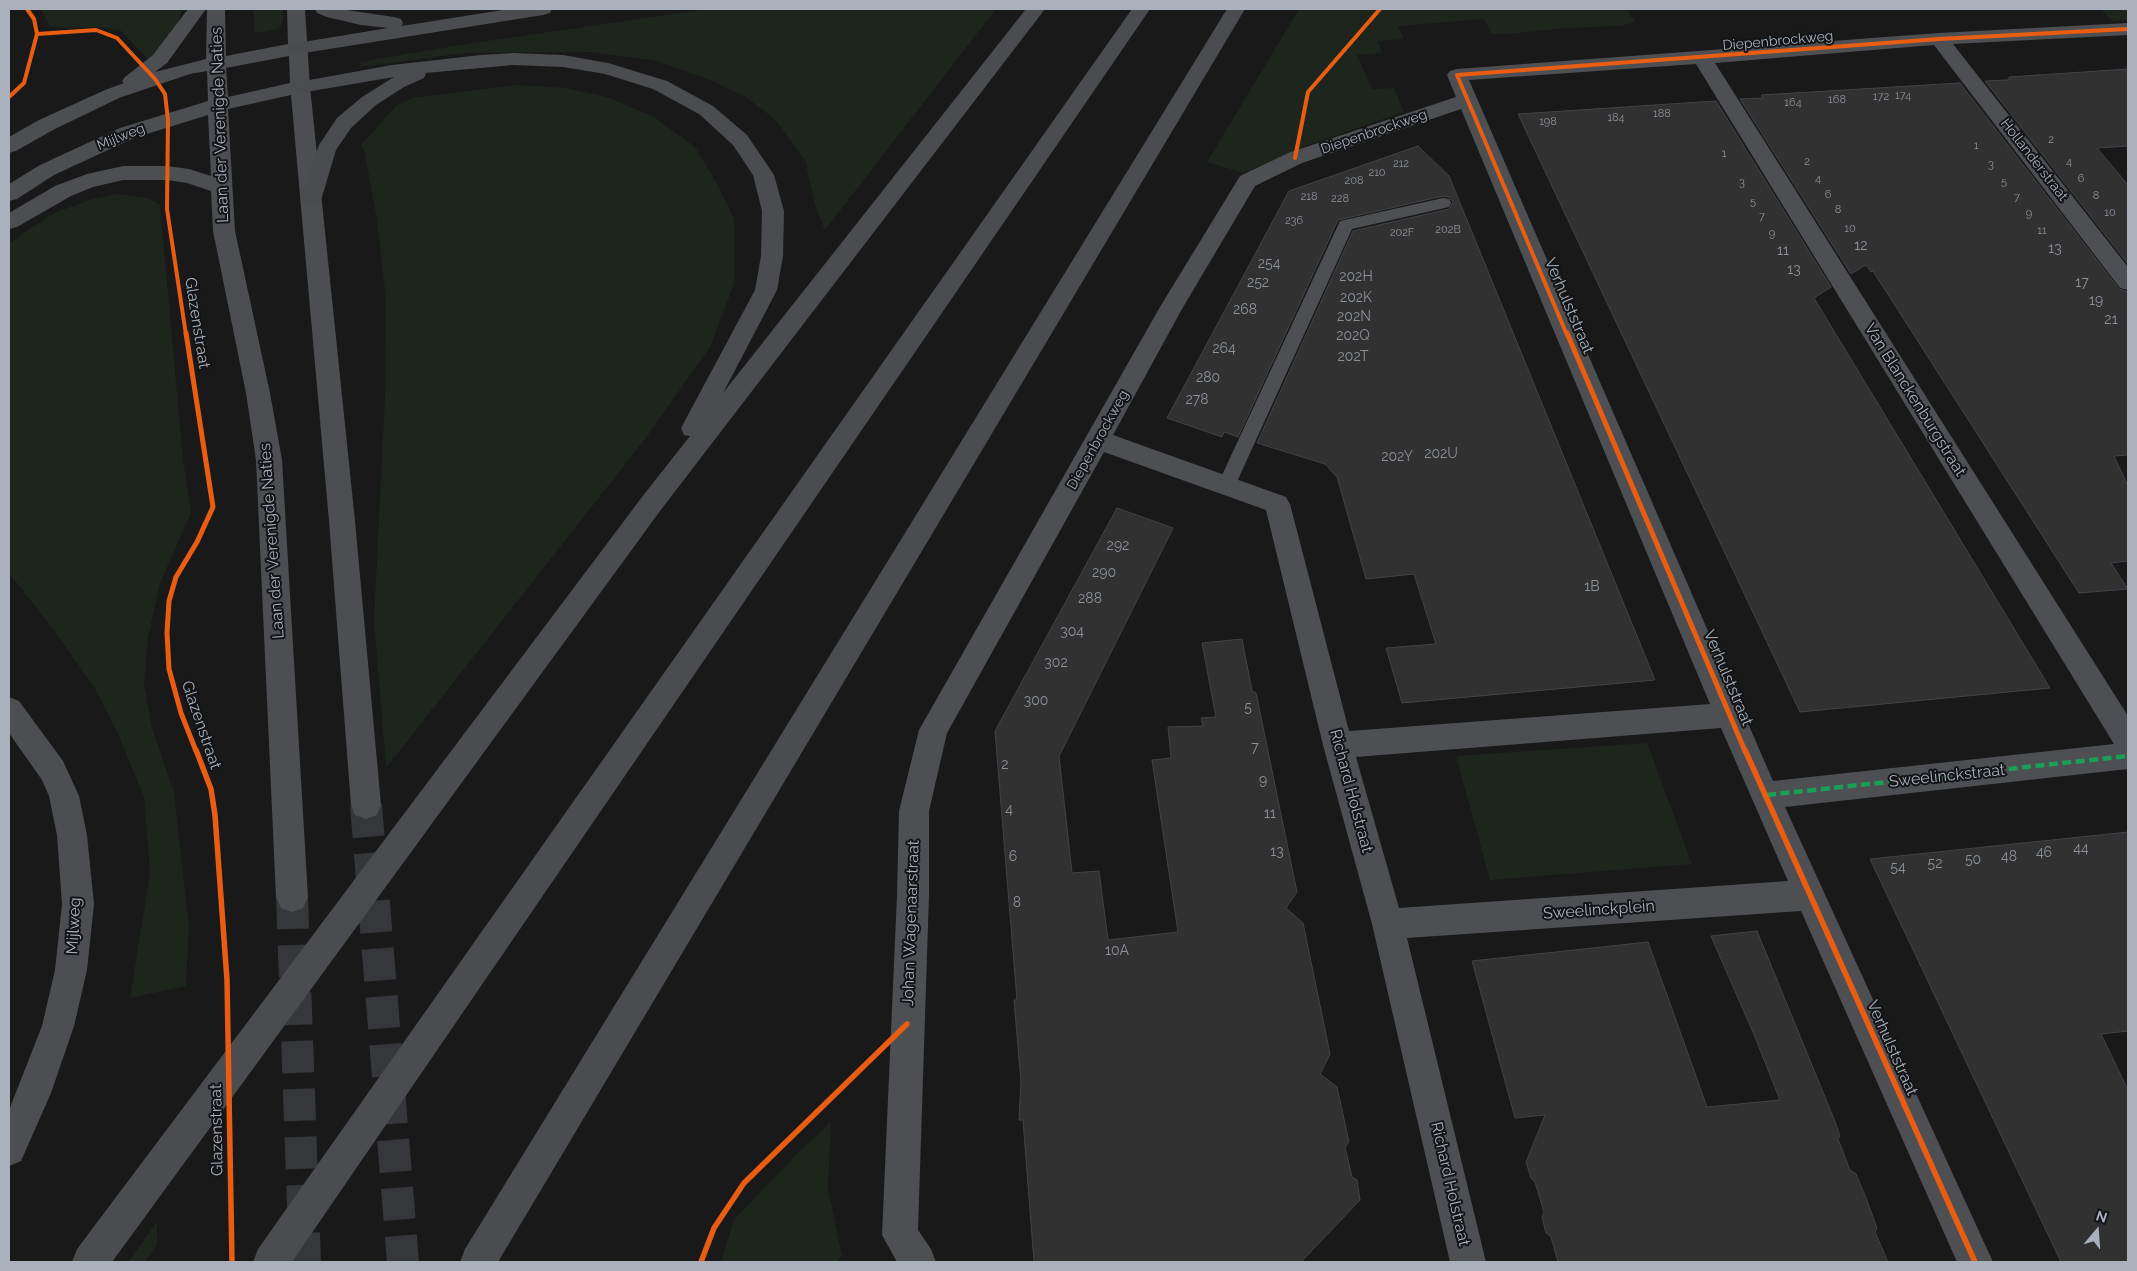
<!DOCTYPE html>
<html>
<head>
<meta charset="utf-8">
<style>
	body { margin:0 }
	#map { position:relative; width:2137px; height:1271px; overflow:hidden; background:#19191a; font-family:Raleway,sans-serif }
	canvas { display:block }
	.frame { position:absolute; inset:0; border:10px solid #aab1bc; pointer-events:none }
	.north { position:absolute; left:2072px; top:1206px; width:50px; height:50px; -webkit-text-stroke:4px #131416; paint-order:stroke; rotate:18deg; font-size:14px; font-weight:700; line-height:20px; text-align:center; color:#aab1bc }
	.north::after { content:''; display:block; margin:auto; width:18px; height:22px; background:#aab1bc; clip-path:polygon(50% 0,100% 100%,50% 72%,0 100%) }
</style>
</head>
<body>
<div id="map">
<canvas width="2137" height="1271"></canvas>
<div class="frame"></div>
<div class="north">N</div>
</div>
<script>
const g = document.querySelector('canvas').getContext('2d');
g.lineJoin = 'round';
function paint(path, color) { g.fillStyle = color; g.fill(path, 'evenodd'); }
const shape = rows => new Path2D(rows.map(r => 'M' + r).join(''));
function trace(path, color, width, dash) { g.strokeStyle = color; g.lineWidth = width; g.lineCap = dash ? 'butt' : 'round'; g.setLineDash(dash || []); g.stroke(path); }
function drawText(font, color, halo, rows, align = 'center') {
  g.font = font + ' Raleway,sans-serif'; g.lineWidth = 4; g.setLineDash([]); g.textBaseline = 'middle'; g.strokeStyle = halo; g.fillStyle = color; for (const [text, x, y, turn = 0] of rows) {
    g.save(); g.translate(x, y); g.rotate((+turn || 0) * Math.PI / 180); g.textAlign = isNaN(turn) ? turn : align; if (halo) g.strokeText(text, 0, 0); g.fillText(text, 0, 0); g.restore();
  }
}
paint(shape([
	[41,9,182,9,176,31,161,49,148,59,120,30,100,27,63,28,50,26],
	[253,9,283,9,283,19,279,29,255,33],
	[708,9,996,9,825,230,815,205,805,160,776,120,744,96,707,79,657,61,591,52,465,53,360,67,359,62,466,44],
	[1299,9,1627,9,1635,22,1621,26,1565,28,1509,34,1492,34,1484,19,1398,26,1404,39,1378,41,1382,53,1357,55,1372,89,1394,88,1404,112,1305,146,1244,173,1207,162],
	[2100,9,2128,9,2128,20,2113,21],
	[516,85,565,88,607,97,654,117,695,147,719,187,734,219,734,284,710,347,645,439,386,768,374,619,385,398,386,300,377,220,364,149,361,145,396,106,412,98],
	[117,194,148,198,160,205,183,459,191,513,160,583,148,637,144,684,152,728,174,792,189,926,186,986,130,998,150,873,144,797,118,734,94,687,56,633,9,573,9,243,54,213,92,199],
	[1647,743,1692,864,1490,880,1456,756],
	[831,1122,828,1188,842,1256,836,1262,721,1262,734,1219,799,1152],
	[157,1222,157,1244,145,1262,128,1262]
]), '#1d251d');
const building = shape([
	[2128,69,2128,146,2097,148,2128,185,2128,264,1985,81,2009,80,2009,77,2128,69],
	[1960,83,2119,289,2128,292,2128,455,2114,456,2128,486,2128,561,2111,563,2128,589,2079,593,1873,271,1871,272,1866,265,1851,274,1740,99,1763,98,1761,95,1960,83],
	[1716,101,1831,287,1814,298,2050,688,1800,712,1518,114,1716,101],
	[1418,146,1449,176,1655,680,1402,703,1386,648,1436,644,1414,574,1366,579,1337,477,1325,464,1257,443,1353,231,1449,209,1453,202,1449,197,1443,196,1338,220,1238,437,1224,432,1222,437,1167,418,1289,191,1418,146],
	[1117,508,1173,528,1059,756,1072,873,1099,871,1108,940,1178,932,1152,760,1171,758,1168,727,1203,726,1201,718,1216,717,1202,643,1242,639,1252,691,1256,693,1297,892,1286,908,1303,923,1330,1054,1320,1074,1337,1087,1349,1142,1345,1147,1352,1177,1357,1180,1360,1200,1301,1262,1034,1262,1023,1120,1019,1120,1021,1082,1014,1000,1017,1000,995,731,1117,508],
	[2128,832,2128,1031,2101,1034,2128,1090,2128,1262,2061,1262,1870,859,2128,832],
	[1757,931,1834,1119,1840,1136,1838,1139,1850,1170,1856,1174,1866,1198,1877,1228,1875,1232,1888,1262,1558,1262,1551,1237,1546,1233,1542,1217,1544,1212,1535,1182,1531,1178,1526,1162,1545,1115,1515,1118,1472,961,1648,942,1707,1107,1780,1100,1755,1037,1711,936,1757,931]
]);
paint(building, '#313132');
trace(building, '#424346', 1);
trace(shape([
	[366,805,403,1262],
	[292,897,305,1262]
]), '#36373a', 32, [32, 16]);
paint(shape([
	[1443,198,1449,199,1451,203,1449,207,1352,229,1235,486,1233,491,1226,493,1219,491,1217,486,1340,221,1443,198]
]), '#4d4f53');
paint(shape([
	[2128,23,2128,35,1953,44,2128,267,2128,290,2120,288,1934,45,1715,63,2128,716,2128,769,1785,807,1993,1262,1957,1262,1801,911,1407,938,1486,1262,1450,1262,1372,924,1323,745,1266,510,1104,452,947,733,929,811,929,895,918,1230,931,1249,936,1262,897,1262,882,1235,897,895,899,811,919,730,1160,307,1240,176,1288,153,1456,97,1447,75,1450,71,1457,69,1939,33,2128,23],
	[1696,64,2114,744,1773,781,1469,80,1696,64],
	[1461,109,1710,704,1349,731,1290,504,1286,497,1113,435,1182,309,1255,186,1302,163,1461,109],
	[1721,728,1788,881,1399,908,1356,757,1721,728]
]), '#4d4f53');
paint(shape([
	[188,9,206,9,167,63,155,72,206,59,207,9,225,9,226,56,288,44,287,9,305,9,310,87,355,521,381,805,377,815,366,819,355,815,351,805,329,521,291,95,228,109,235,231,270,393,282,460,308,897,303,908,292,912,281,908,276,897,256,460,246,393,213,231,211,191,187,183,167,180,123,180,93,187,71,196,17,227,9,229,9,213,55,186,87,174,123,166,167,166,189,169,211,176,208,115,134,138,54,175,17,199,9,201,9,184,40,165,120,128,208,101,207,71,190,74,119,98,53,130,16,151,9,153,9,137,39,120,105,90,124,83,122,81,125,77,153,55,188,9],
	[289,56,290,83,228,97,226,68,289,56],
	[9,697,19,701,63,761,79,796,87,835,94,904,87,970,74,1026,51,1093,21,1161,9,1166,9,1110,42,1026,55,970,62,904,57,835,49,796,42,780,9,733,9,697]
]), '#4c4e51');
paint(shape([
	[315,9,340,9,394,17,401,19,403,23,402,26,509,9,552,9,550,13,543,15,298,54,291,52,288,48,291,44,388,28,361,25,327,17,317,13,315,9],
	[1026,9,1045,9,660,511,112,1262,72,1262,77,1249,642,497,690,436,684,435,681,428,755,290,761,256,762,211,753,175,733,145,699,114,653,89,605,74,563,67,513,65,426,73,424,78,404,87,376,105,351,128,336,150,322,197,319,202,311,204,303,202,300,197,319,145,337,118,362,97,394,77,300,93,293,91,290,87,293,83,392,65,481,55,513,53,563,55,608,63,667,81,713,106,747,135,774,175,784,211,783,256,777,290,723,393,1026,9],
	[1132,9,1150,9,292,1262,253,1262,258,1249,1132,9],
	[1227,9,1245,9,498,1262,460,1262,465,1249,1227,9]
]), '#4b4c4f');
trace(shape([
	[1767,795,2128,756]
]), '#1a9f57', 4.5, [9, 4.5]);
trace(shape([
	[37,34,96,30,117,38,155,79,165,94,168,120,167,209,186,335],
	[9,97,24,83,37,34,34,19,27,9],
	[1295,158,1308,92,1380,9],
	[1567,335,1457,75,1939,39,2128,29]
]), '#e95d12', 4);
trace(shape([
	[186,333,213,507,197,542,176,577,169,601,167,633,169,669,181,713,196,751],
	[1567,333,1745,751]
]), '#e95d12', 5);
trace(shape([
	[196,750,211,789,215,815,227,980,232,1262],
	[1745,750,1975,1262],
	[701,1262,714,1228,744,1183,907,1024]
]), '#e95d12', 5.5);
drawText('11px', '#8c919a', null, [
	["174",1903,96],
	["172",1881,97],
	["168",1837,100],
	["164",1793,103],
	["188",1662,114],
	["184",1616,118],
	["198",1548,122],
	["2",2051,140],
	["1",1976,146],
	["1",1724,154],
	["2",1807,162],
	["4",2069,162],
	["212",1401,164],
	["3",1991,165],
	["210",1377,173],
	["4",1818,179],
	["6",2081,179],
	["208",1354,181],
	["5",2004,182],
	["3",1742,183],
	["6",1828,195],
	["8",2096,196],
	["218",1309,197],
	["7",2017,198],
	["228",1340,199],
	["5",1753,202],
	["8",1838,210],
	["10",2110,213],
	["9",2029,214],
	["7",1762,217],
	["236",1294,221],
	["10",1850,229],
	["202B",1448,230],
	["11",2042,231],
	["202F",1402,233],
	["9",1772,234]
]);
drawText('14px', '#aab1bc', '#131416', [
	["Diepenbrockweg",1778,41,-5],
	["Diepenbrockweg",1374,132,-19],
	["Mijlweg",121,137,-22],
	["Hollanderstraat",2034,160,52],
	["Diepenbrockweg",1098,440,-61]
]);
drawText('14px', '#8c919a', null, [
	["12",1861,246],
	["13",2055,249],
	["11",1783,251],
	["254",1269,264],
	["13",1794,270],
	["202H",1356,277],
	["252",1258,283],
	["17",2082,283],
	["202K",1356,298],
	["19",2096,301],
	["268",1245,310],
	["202N",1354,317],
	["21",2111,320],
	["202Q",1353,336],
	["264",1224,349],
	["202T",1353,357],
	["280",1208,378],
	["278",1197,400],
	["202U",1441,454],
	["202Y",1397,457],
	["292",1118,546],
	["290",1104,573],
	["1B",1592,587],
	["288",1090,599],
	["304",1072,632],
	["302",1056,663],
	["300",1036,701],
	["5",1248,708],
	["7",1255,748],
	["2",1005,765],
	["9",1263,781],
	["4",1009,810],
	["11",1270,814],
	["44",2081,849],
	["13",1277,852],
	["46",2044,853],
	["6",1013,857],
	["48",2009,857],
	["50",1973,860],
	["52",1935,864],
	["54",1898,868],
	["8",1017,903],
	["10A",1117,951]
]);
drawText('16px', '#aab1bc', '#131416', [
	["Laan der Verenigde Naties",220,125,-92],
	["Verhulststraat",1569,306,67],
	["Glazenstraat",197,323,81],
	["Van Blanckenburgstraat",1915,400,58],
	["Laan der Verenigde Naties",272,541,-94],
	["Verhulststraat",1728,678,67],
	["Glazenstraat",201,725,71],
	["Sweelinckstraat",1947,776,-6],
	["Richard Holstraat",1351,791,75],
	["Sweelinckplein",1599,910,-4],
	["Johan Wagenaarstraat",911,923,-88],
	["Mijlweg",74,926,-87],
	["Verhulststraat",1892,1048,66],
	["Glazenstraat",217,1130,-91],
	["Richard Holstraat",1450,1184,77]
]);
</script>
</body>
</html>
